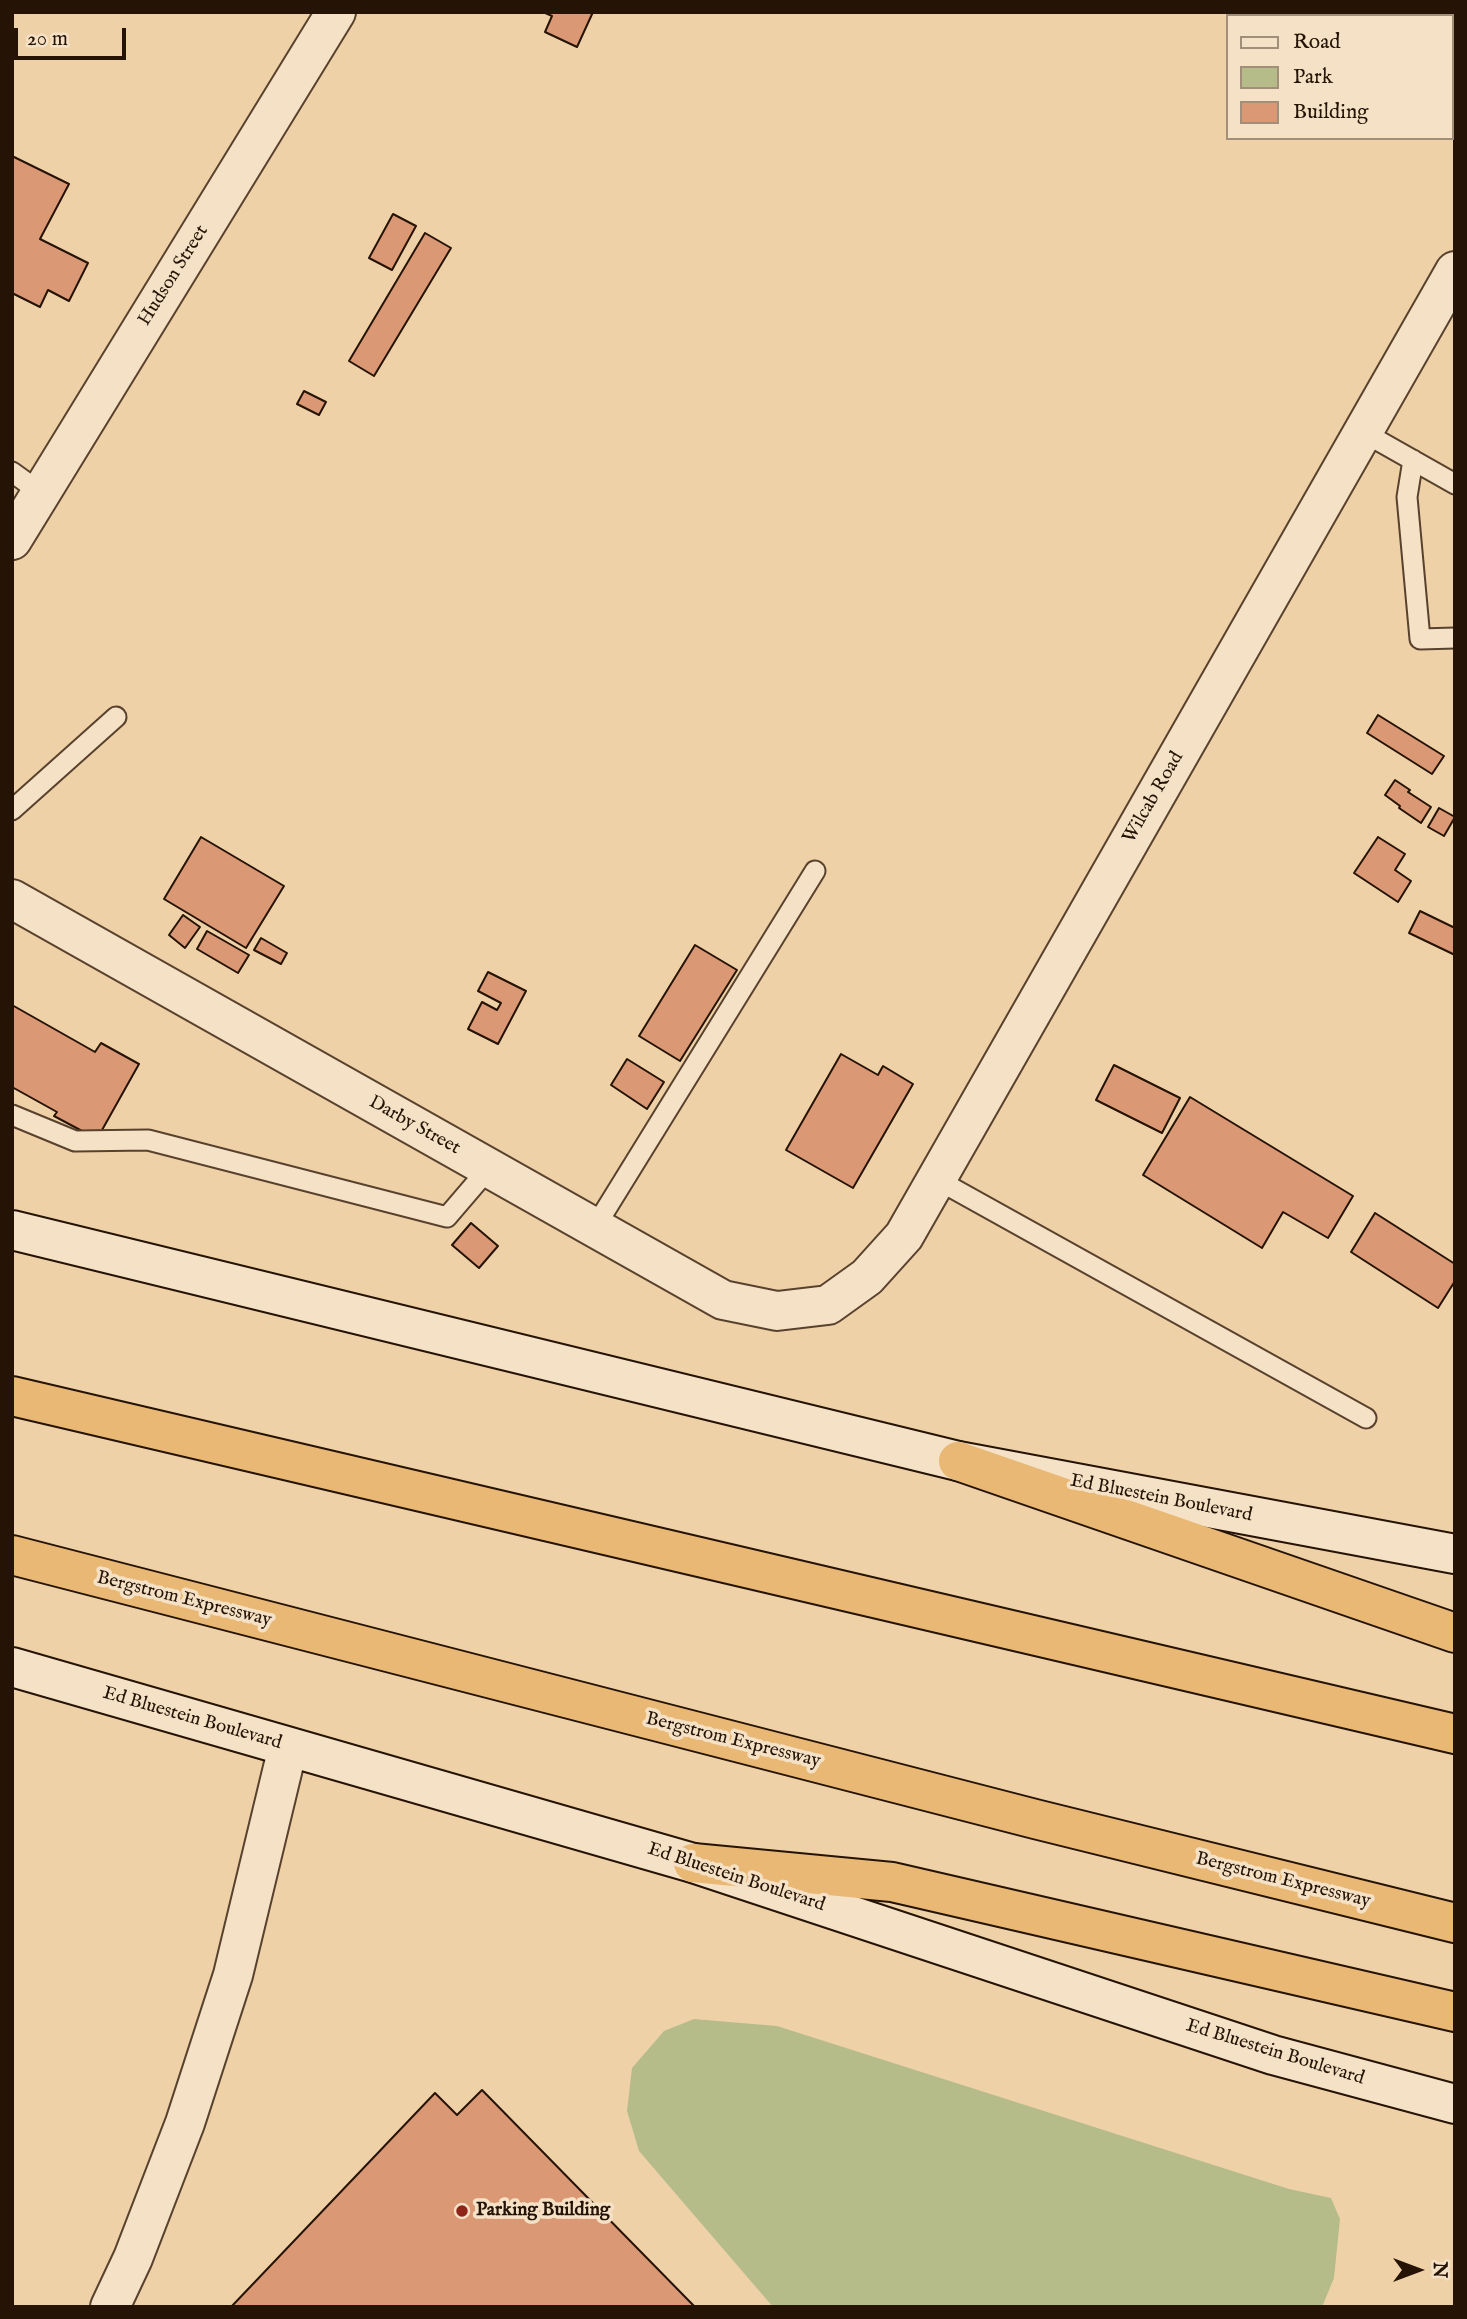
<!DOCTYPE html>
<html>
<head>
<meta charset="utf-8">
<style>
	body { margin:0 }
	#map { position:relative; width:1467px; height:2319px; overflow:hidden; background:#efd1a8; font-family:"IM FELL English",serif }
	canvas { display:block }
	.frame { position:absolute; inset:0; border:14px solid #251305; pointer-events:none }
	.legend { position:absolute; left:1226px; top:14px; width:228px; height:126px; box-sizing:border-box; background:#f5e1c6; border:2px solid #a28f79; margin:0; padding:9px 12px; list-style:none; font-size:21px; color:#251305 }
	.legend li { display:flex; align-items:center; gap:14px; height:35px }
	.legend b { width:35px; border:2px solid #a28f79 }
	.north { position:absolute; left:1383px; top:2235px; width:70px; height:70px; -webkit-text-stroke:5px #f5e1c6; paint-order:stroke; rotate:90deg; font-size:19px; font-weight:700; line-height:28px; text-align:center; color:#251305 }
	.north::after { content:''; display:block; margin:auto; width:24px; height:32px; background:#251305; clip-path:polygon(50% 0,100% 100%,50% 72%,0 100%) }
	.scale { position:absolute; left:14px; top:28px; width:112px; height:32px; box-sizing:border-box; border:4px solid #251305; border-top:0; padding-left:9px; font-size:21px; line-height:24px; white-space:nowrap; color:#251305; -webkit-text-stroke:5px #f5e1c6; paint-order:stroke }
</style>
</head>
<body>
<div id="map">
<canvas width="1467" height="2319"></canvas>
<div class="frame"></div>
<ul class="legend">
<li><b style="height:9px;background:#f5e1c6"></b>Road</li>
<li><b style="height:19px;background:#b5bc8a"></b>Park</li>
<li><b style="height:19px;background:#db9874"></b>Building</li>
</ul>
<div class="north">N</div>
<div class="scale">20 m</div>
</div>
<script>
const g = document.querySelector('canvas').getContext('2d');
g.lineJoin = 'round';
function paint(path, color) { g.fillStyle = color; g.fill(path, 'evenodd'); }
const shape = rows => new Path2D(rows.map(r => 'M' + r).join(''));
function trace(path, color, width, dash) { g.strokeStyle = color; g.lineWidth = width; g.lineCap = dash ? 'butt' : 'round'; g.setLineDash(dash || []); g.stroke(path); }
function drawText(font, color, halo, rows, align = 'center') {
  g.font = font + ' "IM FELL English",serif'; g.lineWidth = 7; g.setLineDash([]); g.textBaseline = 'middle'; g.strokeStyle = halo; g.fillStyle = color; for (const [text, x, y, turn = 0] of rows) {
    g.save(); g.translate(x, y); g.rotate((+turn || 0) * Math.PI / 180); g.textAlign = isNaN(turn) ? turn : align; if (halo) g.strokeText(text, 0, 0); g.fillText(text, 0, 0); g.restore();
  }
}
paint(shape([
	[694,2019,777,2026,1289,2189,1331,2198,1340,2219,1334,2278,1322,2307,773,2307,639,2151,627,2111,632,2068,664,2031]
]), '#b5bc8a');
const building = shape([
	[593,12,577,47,545,32,552,16,543,12,593,12],
	[12,156,69,184,40,239,88,263,69,301,48,290,40,307,12,293,12,156],
	[393,214,416,226,392,270,369,258,393,214],
	[425,233,451,248,374,376,349,361,425,233],
	[304,391,326,402,319,415,297,404,304,391],
	[1378,715,1444,756,1432,774,1367,733,1378,715],
	[1395,780,1410,790,1408,792,1431,807,1421,823,1399,808,1400,806,1385,795,1395,780],
	[1439,808,1455,817,1444,836,1428,827,1439,808],
	[201,837,284,886,246,948,164,899,201,837],
	[1378,837,1405,854,1395,870,1411,881,1398,902,1354,873,1378,837],
	[1420,911,1455,928,1455,955,1409,933,1420,911],
	[183,915,200,927,185,948,169,935,183,915],
	[207,931,249,955,238,973,197,949,207,931],
	[261,938,287,953,281,964,254,950,261,938],
	[695,945,737,970,680,1061,639,1036,695,945],
	[488,972,526,991,498,1044,468,1029,482,1002,497,1010,501,1003,478,991,488,972],
	[12,1005,95,1052,101,1043,139,1064,97,1139,54,1116,57,1112,12,1087,12,1005],
	[841,1054,878,1075,883,1066,913,1084,853,1188,786,1150,841,1054],
	[627,1059,664,1082,647,1109,611,1085,627,1059],
	[1114,1065,1180,1098,1162,1133,1096,1100,1114,1065],
	[1190,1097,1353,1196,1328,1238,1283,1212,1262,1248,1143,1175,1190,1097],
	[1375,1213,1455,1264,1455,1281,1438,1308,1351,1252,1375,1213],
	[471,1223,498,1246,479,1268,452,1245,471,1223],
	[482,2090,695,2307,231,2307,435,2093,457,2115,482,2090]
]);
paint(building, '#db9874');
trace(building, '#251305', 2);
const service = shape([
	[1363,432,1455,484],
	[1413,460,1407,497,1420,639,1455,638],
	[12,472,41,493],
	[12,810,116,717],
	[12,1115,75,1141,148,1140,447,1217,489,1168],
	[936,1179,1366,1418],
	[595,1227,815,871]
]);
const minor = shape([
	[12,540,336,12],
	[12,899,723,1300,777,1311,828,1305,867,1277,904,1236,1455,271],
	[110,2307,133,2258,185,2123,233,1975,288,1747]
]);
const secondary = shape([
	[12,1230,958,1461,1455,1554],
	[12,1667,693,1863,1273,2055,1455,2104]
]);
const motorway = shape([
	[12,1396,1455,1734],
	[958,1461,1455,1633],
	[12,1555,1035,1819,1455,1923],
	[693,1863,892,1882,1455,2012]
]);
trace(service, '#58422e', 23);
trace(minor, '#58422e', 42);
trace(secondary, '#251305', 42);
trace(motorway, '#251305', 42);
trace(service, '#f5e1c6', 19);
trace(minor, '#f5e1c6', 38);
trace(secondary, '#f5e1c6', 38);
trace(motorway, '#e8b874', 38);
for (const [x, y, r, color] of [
	[462,2211,7,"#8f2418"]
]) { const dot = new Path2D(); dot.arc(x, y, r, 0, 2 * Math.PI); g.fillStyle = color; g.fill(dot); trace(dot, '#f5e1c6', 2.5); }
drawText('19px', '#251305', '#f5e1c6', [
	["Hudson Street",174,276,-58],
	["Wilcab Road",1154,798,-60],
	["Darby Street",414,1126,29],
	["Ed Bluestein Boulevard",1161,1499,11],
	["Bergstrom Expressway",184,1600,14],
	["Ed Bluestein Boulevard",192,1719,16],
	["Bergstrom Expressway",733,1741,14],
	["Ed Bluestein Boulevard",736,1878,18],
	["Bergstrom Expressway",1283,1881,14],
	["Ed Bluestein Boulevard",1275,2053,17]
]);
drawText('bold 19px', '#251305', '#f5e1c6', [
	["Parking Building",476,2211]
], 'left');
</script>
</body>
</html>
